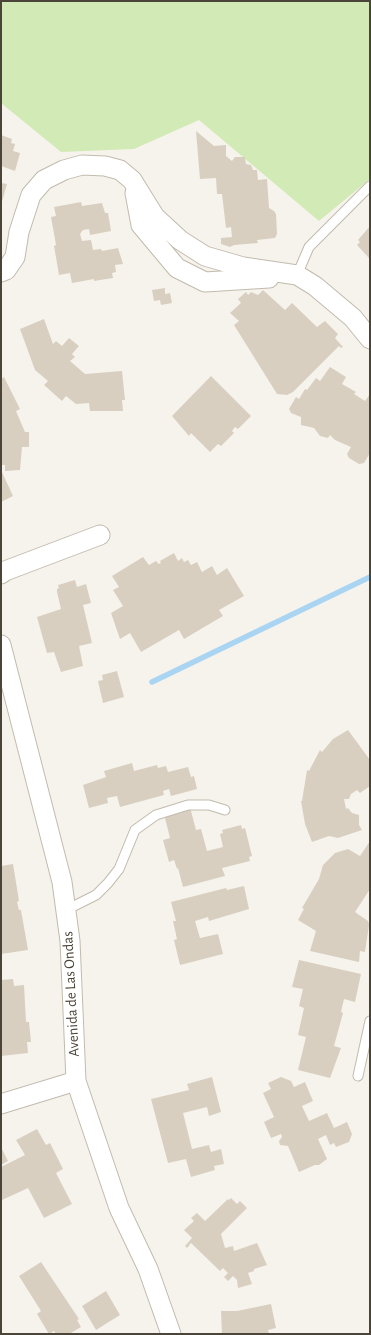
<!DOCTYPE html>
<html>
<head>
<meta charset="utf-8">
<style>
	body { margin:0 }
	#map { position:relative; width:371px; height:1335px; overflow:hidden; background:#f6f3ec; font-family:"Alegreya Sans",sans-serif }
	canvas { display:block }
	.frame { position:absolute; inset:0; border:2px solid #4b4439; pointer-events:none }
</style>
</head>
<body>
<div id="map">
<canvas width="371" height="1335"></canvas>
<div class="frame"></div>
</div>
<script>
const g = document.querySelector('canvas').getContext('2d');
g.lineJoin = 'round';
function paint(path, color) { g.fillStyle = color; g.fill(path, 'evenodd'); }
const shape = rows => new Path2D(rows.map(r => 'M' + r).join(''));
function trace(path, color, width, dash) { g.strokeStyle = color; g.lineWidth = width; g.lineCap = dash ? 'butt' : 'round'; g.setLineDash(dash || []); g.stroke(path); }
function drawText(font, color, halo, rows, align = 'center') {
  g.font = font + ' "Alegreya Sans",sans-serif'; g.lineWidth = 3; g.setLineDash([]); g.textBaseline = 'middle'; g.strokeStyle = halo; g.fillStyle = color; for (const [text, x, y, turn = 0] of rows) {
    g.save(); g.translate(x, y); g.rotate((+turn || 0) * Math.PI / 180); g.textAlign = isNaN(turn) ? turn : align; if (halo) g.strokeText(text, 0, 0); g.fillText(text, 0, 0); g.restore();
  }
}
paint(shape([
	[1,1,370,1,370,179,319,221,199,120,134,149,61,152,1,103]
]), '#d2eab5');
trace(shape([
	[152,682,370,577]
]), '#a9d4f2', 5.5);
paint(shape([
	[196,131,214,146,226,145,226,156,232,161,235,157,245,157,246,164,251,165,253,170,257,170,258,180,267,179,269,208,274,211,276,214,277,234,275,238,257,240,258,243,234,245,230,247,221,244,221,238,232,237,231,227,226,228,222,194,217,194,216,178,200,179],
	[1,135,12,139,11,143,15,144,13,151,20,153,15,171,1,166],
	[1,183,7,184,1,205],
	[81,202,82,206,102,203,105,213,108,213,111,231,90,235,89,229,83,230,80,234,82,241,91,240,93,250,101,249,102,251,118,248,123,264,115,265,116,272,112,273,113,278,94,281,94,279,72,283,70,273,59,275,54,246,56,245,51,217,56,216,54,207],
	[370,226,370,256,369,258,357,245,360,242,358,240],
	[165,288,165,294,170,293,172,303,161,305,160,300,154,301,152,290],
	[263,290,285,310,292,303,317,327,325,321,338,334,335,338,343,347,341,348,339,346,293,392,287,395,277,394,234,325,239,321,230,313,241,303,238,299,246,292,248,295,251,292,258,295],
	[44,319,53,344,56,341,62,346,69,338,79,346,72,354,75,357,70,361,85,374,122,371,125,400,122,400,123,411,90,411,89,403,76,404,66,396,62,401,44,385,48,381,35,370,20,329],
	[330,367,346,377,342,384,356,392,354,394,365,401,370,394,370,453,364,463,359,464,349,458,347,454,351,447,335,440,330,435,328,438,320,436,314,428,301,425,301,417,291,413,289,409,296,397,299,399,305,389,307,390,316,378,320,381],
	[211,376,251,416,238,429,235,427,232,431,234,433,221,446,218,444,210,452,191,433,189,436,172,416],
	[4,377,20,409,16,411,25,432,29,432,29,447,22,447,20,470,5,471,5,465,1,465,1,379],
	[1,470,13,496,1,502],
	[174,553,178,561,182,558,184,562,188,560,191,565,197,562,202,572,212,566,217,575,227,568,244,596,219,610,223,616,184,639,179,630,141,652,130,633,120,639,111,613,123,606,113,590,119,587,112,576,143,557,149,565,156,561,159,564,161,563,160,561],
	[75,580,77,587,86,584,91,603,83,605,92,643,79,646,83,666,61,672,54,652,47,653,37,617,61,609,57,592,57,589,59,588,58,585],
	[117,671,124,697,103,703,98,681,103,680,102,675],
	[348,730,370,760,370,786,360,793,357,790,351,794,349,799,344,799,346,809,348,808,352,813,359,815,359,825,362,830,338,838,329,836,312,842,305,824,301,801,302,801,307,770,309,771,320,750,322,752,333,739],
	[132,763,134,771,157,765,158,768,166,766,168,772,188,767,191,777,194,776,197,789,171,796,169,789,163,791,164,795,120,807,117,796,107,798,108,803,89,808,83,785,106,777,104,771],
	[190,807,196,830,201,829,207,851,223,847,220,834,223,833,222,830,241,825,242,829,245,828,252,856,249,857,250,861,222,868,225,876,183,887,178,868,177,869,174,860,169,862,163,840,170,838,164,814],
	[370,841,370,889,355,912,368,921,369,925,365,952,360,951,359,962,310,951,316,931,298,920,304,909,302,908,319,879,323,865,335,853,348,849,360,856],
	[13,864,19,901,17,902,19,910,21,910,28,950,1,954,1,866],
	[244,886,249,909,209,921,208,917,195,921,200,938,218,934,223,954,180,965,174,940,177,939,173,921,176,921,171,902,226,888,227,890],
	[299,960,361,974,355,1002,344,999,341,1012,343,1013,334,1046,341,1048,330,1078,298,1070,306,1037,298,1035,304,1008,299,1006,303,989,292,987],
	[13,979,14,986,24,985,26,1022,29,1022,31,1042,27,1042,28,1053,1,1056,1,980],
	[212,1077,221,1112,209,1116,207,1107,183,1113,192,1149,209,1145,211,1152,221,1149,224,1164,214,1166,215,1170,191,1177,186,1159,168,1163,151,1099,189,1090,187,1084],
	[281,1077,291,1081,294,1087,305,1082,313,1101,302,1106,309,1121,327,1113,334,1128,347,1122,352,1134,349,1142,336,1147,334,1143,330,1145,326,1135,318,1139,327,1159,319,1165,315,1165,299,1172,288,1146,280,1145,279,1141,282,1137,281,1134,271,1138,264,1122,274,1117,263,1093,271,1089,268,1083],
	[37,1129,46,1145,50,1143,63,1169,56,1173,72,1204,44,1218,28,1188,2,1200,1,1197,1,1167,25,1155,16,1140],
	[1,1147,8,1161,1,1165],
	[231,1198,237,1204,240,1201,247,1208,221,1234,225,1248,233,1246,234,1251,257,1243,267,1265,254,1269,254,1271,248,1273,252,1284,238,1288,237,1280,233,1276,228,1281,224,1277,228,1273,223,1268,220,1271,191,1243,187,1248,185,1246,192,1238,184,1230,194,1221,191,1218,197,1213,205,1221,228,1199,229,1200],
	[41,1262,79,1319,77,1320,81,1327,69,1334,56,1334,54,1331,49,1334,37,1314,41,1311,19,1276],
	[106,1291,120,1315,96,1330,82,1306],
	[271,1304,276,1328,268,1330,269,1334,222,1334,221,1311,237,1311]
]), '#d8cfc1');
const service = shape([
	[297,275,309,247,370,186],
	[66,910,96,895,108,883,119,869,135,830,156,815,188,805,209,805,225,810],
	[358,1076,370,1021]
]);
const minor = shape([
	[135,193,141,225,177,268,205,282,269,278],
	[1,272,6,270,15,257,19,232,31,195,44,180,64,170,82,165,105,166,120,170,132,180,155,217,180,240,205,256,243,267,297,275,315,286,353,318,370,339],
	[1,574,5,571,100,535],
	[1,645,62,882,70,941,76,1081,119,1208,148,1269,171,1334],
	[1,1104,76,1081]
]);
trace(service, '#c2bbae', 11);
trace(minor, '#c2bbae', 21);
trace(service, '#fff', 9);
trace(minor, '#fff', 19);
drawText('15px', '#4b4439', '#fff', [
	["Avenida de Las Ondas",71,994,-93]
]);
</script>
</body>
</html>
